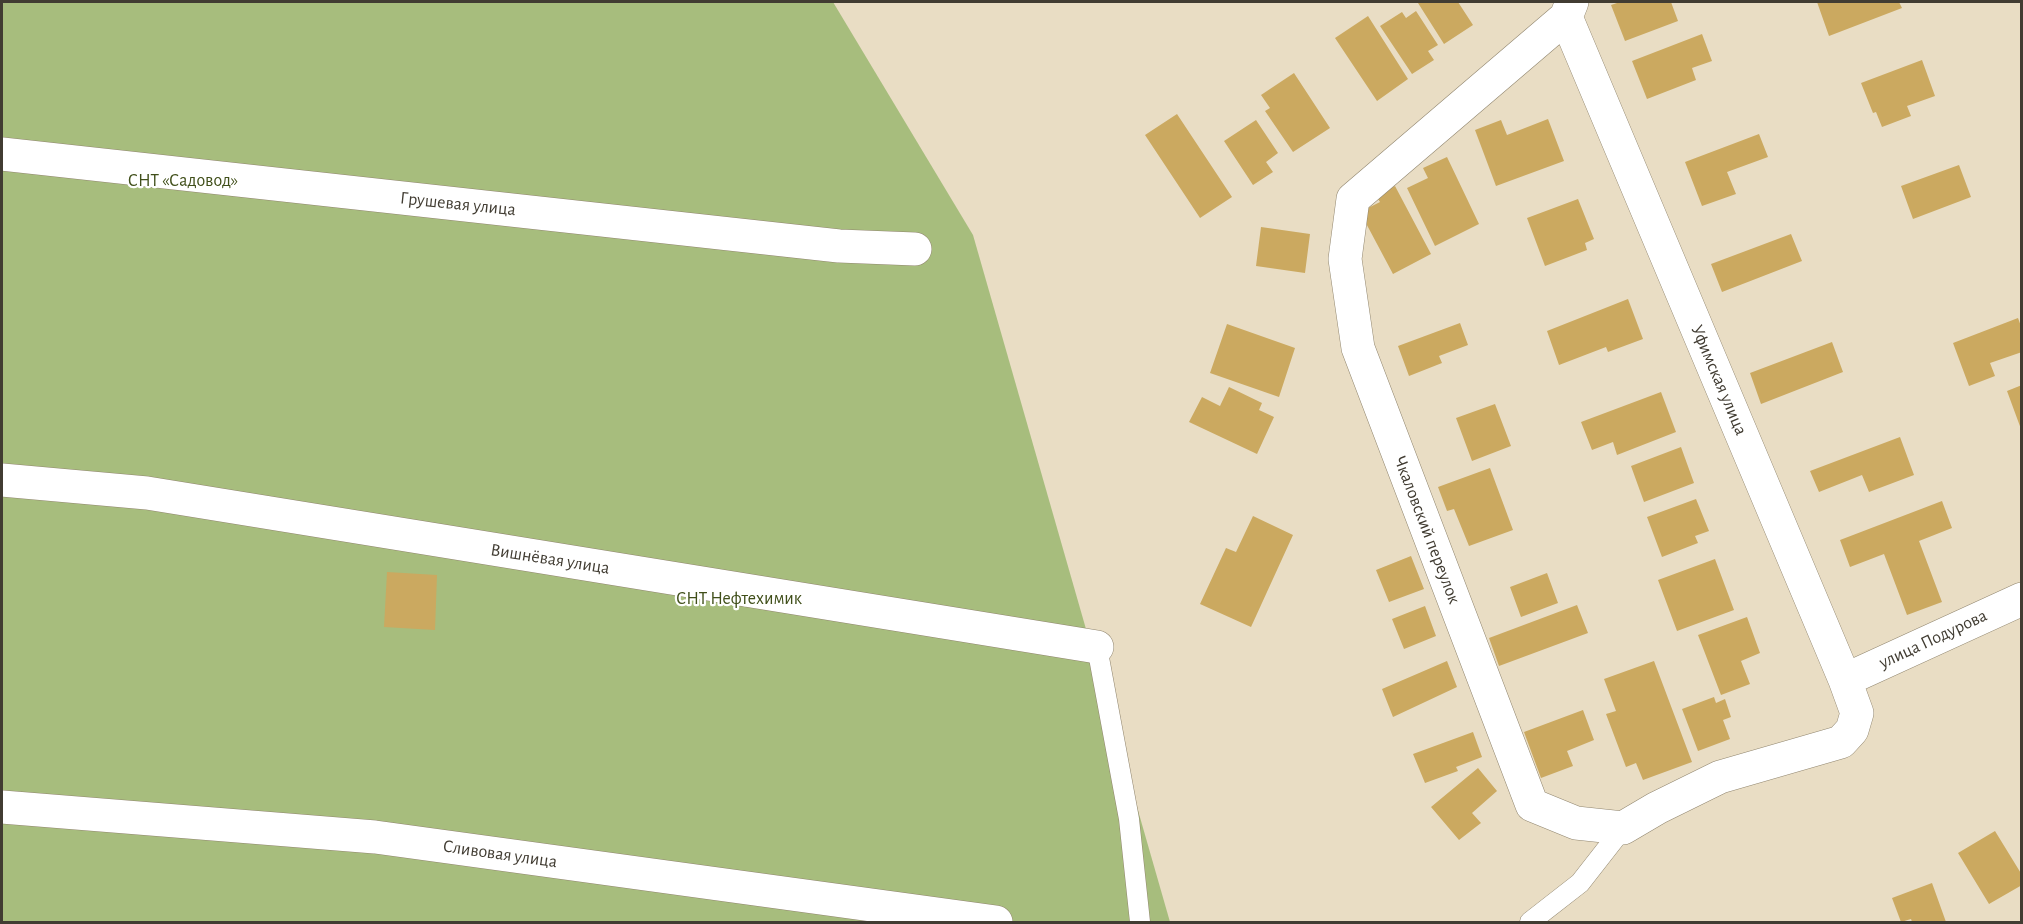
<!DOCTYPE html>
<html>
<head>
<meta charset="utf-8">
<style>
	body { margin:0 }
	#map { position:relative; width:2023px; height:924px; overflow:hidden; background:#e9ddc4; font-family:"Alegreya Sans",sans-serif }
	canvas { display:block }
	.frame { position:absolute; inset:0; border:3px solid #413c32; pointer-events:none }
</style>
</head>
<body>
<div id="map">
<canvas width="2023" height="924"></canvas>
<div class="frame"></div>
</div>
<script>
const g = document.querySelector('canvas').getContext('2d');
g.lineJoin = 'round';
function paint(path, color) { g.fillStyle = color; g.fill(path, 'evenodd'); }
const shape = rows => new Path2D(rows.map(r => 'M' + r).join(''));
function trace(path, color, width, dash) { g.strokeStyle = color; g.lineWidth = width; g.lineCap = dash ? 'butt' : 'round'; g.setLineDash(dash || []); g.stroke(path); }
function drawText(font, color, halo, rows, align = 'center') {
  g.font = font + ' "Alegreya Sans",sans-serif'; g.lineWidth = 4.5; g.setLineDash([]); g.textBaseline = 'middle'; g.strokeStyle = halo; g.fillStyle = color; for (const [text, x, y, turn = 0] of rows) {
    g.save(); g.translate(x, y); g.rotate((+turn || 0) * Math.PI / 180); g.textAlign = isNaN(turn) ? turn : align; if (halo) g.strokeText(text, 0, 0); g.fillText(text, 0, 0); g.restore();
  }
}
paint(shape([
	[2,2,833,2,973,235,1170,922,2,922]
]), '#a7bd7d');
paint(shape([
	[1420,2,1458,2,1473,25,1444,44,1418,3],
	[1620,2,1671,2,1678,21,1625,41,1611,5],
	[1817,2,1899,2,1902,8,1829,36],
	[1416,11,1438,45,1428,51,1434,60,1412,74,1380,26,1402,12,1406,18],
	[1368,16,1408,79,1377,101,1335,38],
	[1702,34,1712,61,1692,68,1696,80,1647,99,1632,61],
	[1922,60,1935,96,1907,106,1911,116,1882,127,1876,112,1873,113,1861,83],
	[1294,73,1330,128,1293,152,1265,111,1270,108,1261,95],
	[1177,114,1232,197,1200,218,1145,135],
	[1548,119,1564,161,1496,186,1475,130,1501,120,1507,135],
	[1256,120,1278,153,1266,162,1273,172,1253,185,1224,141],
	[1759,134,1768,157,1727,172,1736,194,1702,206,1685,162],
	[1447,157,1479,224,1435,246,1407,188,1428,178,1423,168],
	[1959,165,1971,197,1913,219,1901,186],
	[1395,186,1431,254,1393,274,1360,212,1380,202,1376,196],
	[1578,199,1594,239,1585,243,1587,250,1545,266,1527,218],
	[1261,227,1310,234,1305,273,1256,266],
	[1791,234,1802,261,1722,292,1711,264],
	[1628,299,1643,339,1608,352,1606,347,1559,365,1547,331],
	[2018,318,2022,329,2022,352,1990,363,1995,376,1969,386,1953,343],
	[1460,323,1468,345,1439,356,1442,363,1409,376,1398,346],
	[1227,324,1295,348,1279,397,1210,373],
	[1832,342,1843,372,1761,404,1750,373],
	[2022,385,2022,429,2021,429,2007,391],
	[1229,387,1262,403,1259,410,1274,417,1257,454,1189,422,1202,397,1220,406],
	[1661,392,1676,432,1617,455,1613,442,1592,450,1581,422],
	[1495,404,1511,446,1472,461,1456,418],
	[1900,437,1914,475,1869,492,1862,475,1819,492,1810,471],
	[1681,447,1694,483,1644,502,1631,466],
	[1490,468,1513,530,1469,546,1454,509,1447,511,1438,487],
	[1696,499,1709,531,1695,536,1698,543,1662,557,1647,517],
	[1942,501,1952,528,1919,541,1942,602,1907,615,1884,554,1850,567,1840,540],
	[1253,516,1293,535,1251,627,1200,604,1226,548,1236,552],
	[1411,556,1424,589,1389,602,1376,570],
	[1715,559,1734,610,1677,631,1658,580],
	[387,572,437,575,435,630,384,627],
	[1547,573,1558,603,1521,617,1510,587],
	[1577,605,1588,633,1499,666,1489,638],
	[1425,606,1436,636,1404,649,1392,619],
	[1747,617,1760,653,1741,661,1750,684,1721,695,1698,635],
	[1447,661,1457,687,1393,717,1382,689],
	[1654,661,1692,762,1643,780,1636,763,1626,767,1606,714,1616,711,1604,679],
	[1714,697,1716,703,1725,699,1731,717,1723,720,1730,739,1698,751,1682,709],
	[1583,710,1594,740,1567,751,1573,766,1541,778,1524,732],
	[1473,732,1482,757,1456,767,1458,771,1425,783,1413,754],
	[1478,768,1497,791,1472,813,1481,823,1459,840,1431,807],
	[1995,831,2022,875,2022,885,1989,904,1958,853],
	[1932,883,1946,922,1912,922,1911,919,1901,922,1892,898]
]), '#cba960');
const lane = shape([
	[1097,647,1129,819,1140,922],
	[1530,922,1580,883,1623,828]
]);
const street = shape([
	[1566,17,1845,680,1857,713,1852,730,1841,742,1720,777,1657,808,1623,828,1576,823,1532,805,1358,348,1345,259,1353,199,1566,17,1572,2],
	[2,154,839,246,915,249],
	[2,480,147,493,1097,647],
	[1845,680,2022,599],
	[2,807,375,837,996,922]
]);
trace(lane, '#91866f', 21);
trace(street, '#91866f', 34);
trace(lane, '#fff', 20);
trace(street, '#fff', 33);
drawText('18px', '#404f1a', '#fff', [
	["СНТ «Садовод»",183,181],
	["СНТ Нефтехимик",739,599]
]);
drawText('18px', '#413c32', '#fff', [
	["Грушевая улица",458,204,6],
	["Уфимская улица",1719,380,67],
	["Чкаловский переулок",1427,530,69],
	["Вишнёвая улица",550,559,9],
	["улица Подурова",1933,639,-25],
	["Сливовая улица",500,854,8]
]);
</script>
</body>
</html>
